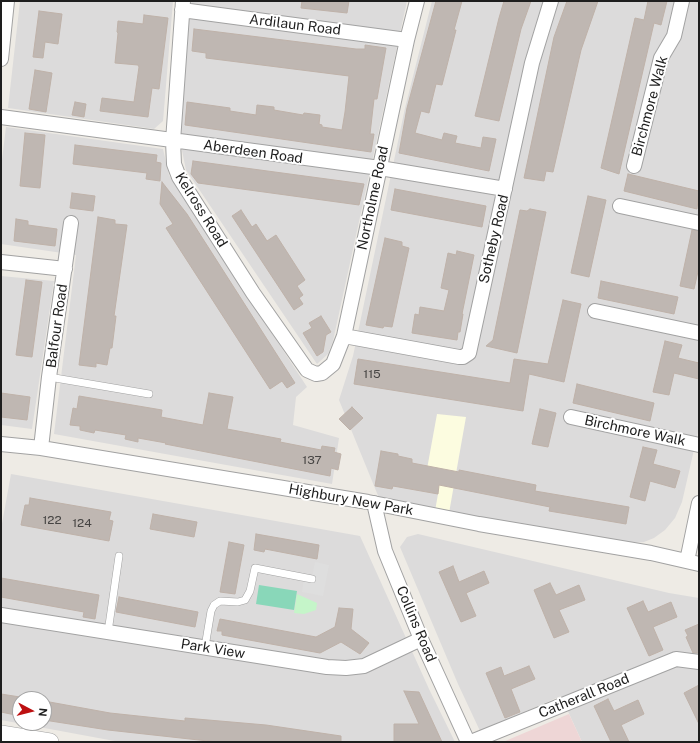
<!DOCTYPE html>
<html>
<head>
<meta charset="utf-8">
<style>
	body { margin:0 }
	#map { position:relative; width:700px; height:743px; overflow:hidden; background:#eeebe5; font-family:"Public Sans",sans-serif }
	canvas { display:block }
	.frame { position:absolute; inset:0; border:2px solid #1e1e1e; pointer-events:none }
	.north { position:absolute; left:12px; top:691px; width:40px; height:40px; box-sizing:border-box; background:#fff; border:1px solid #a5a5a5; border-radius:50%; rotate:97deg; font-size:11px; font-weight:700; line-height:16px; text-align:center; color:#1e1e1e }
	.north::after { content:''; display:block; margin:auto; width:14px; height:18px; background:#bd1011; clip-path:polygon(50% 0,100% 100%,50% 72%,0 100%) }
</style>
</head>
<body>
<div id="map">
<canvas width="700" height="743"></canvas>
<div class="frame"></div>
<div class="north">N</div>
</div>
<script>
const g = document.querySelector('canvas').getContext('2d');
g.lineJoin = 'round';
function paint(path, color) { g.fillStyle = color; g.fill(path, 'evenodd'); }
const shape = rows => new Path2D(rows.map(r => 'M' + r).join(''));
function trace(path, color, width, dash) { g.strokeStyle = color; g.lineWidth = width; g.lineCap = dash ? 'butt' : 'round'; g.setLineDash(dash || []); g.stroke(path); }
function drawText(font, color, halo, rows, align = 'center') {
  g.font = font + ' "Public Sans",sans-serif'; g.lineWidth = 4; g.setLineDash([]); g.textBaseline = 'middle'; g.strokeStyle = halo; g.fillStyle = color; for (const [text, x, y, turn = 0] of rows) {
    g.save(); g.translate(x, y); g.rotate((+turn || 0) * Math.PI / 180); g.textAlign = isNaN(turn) ? turn : align; if (halo) g.strokeText(text, 0, 0); g.fillText(text, 0, 0); g.restore();
  }
}
paint(shape([
	[20,1,173,1,163,121,154,129,8,108],
	[189,1,407,1,333,341,328,354,317,364,186,170,179,136],
	[432,1,699,1,699,428,682,502,675,518,665,530,654,538,644,542,619,544,379,498,339,400,353,356,405,108],
	[6,127,163,149,169,175,307,387,296,397,293,425,339,438,332,484,54,434,76,255,1,244,1,168],
	[1,276,54,281,32,429,1,425],
	[11,474,360,536,429,689,455,742,120,742,1,720,1,529],
	[20,699,44,699,44,723,20,723],
	[418,534,669,593,699,598,699,742,582,742,561,696,480,731,458,684,400,547,407,537]
]), '#dcdbdb');
paint(shape([
	[569,714,582,742,503,742]
]), '#eed6d6');
paint(shape([
	[437,414,466,417,449,513,435,511,438,494,423,491]
]), '#fcfce0');
paint(shape([
	[297,594,317,603,316,610,304,614,294,613]
]), '#c5f5c9');
paint(shape([
	[259,585,297,591,294,610,256,604]
]), '#89d7b9');
paint(shape([
	[315,562,329,565,323,596,302,592,304,577,312,578]
]), '#dedede');
const building = shape([
	[302,1,349,1,347,13,301,8,302,1],
	[436,1,462,1,454,30,456,30,442,85,436,84,429,113,421,111,415,133,442,140,444,133,457,136,455,143,481,148,483,137,496,139,489,171,399,153,407,108,436,1],
	[504,1,531,1,521,29,499,121,475,116,499,18,504,1],
	[567,1,598,1,581,50,553,172,546,171,544,181,524,178,554,37,567,1],
	[648,1,667,1,661,25,654,23,619,174,601,168,635,18,644,20,648,1],
	[39,11,62,14,58,44,45,42,43,58,33,57,39,11],
	[144,15,168,18,159,89,152,88,148,117,100,111,102,98,134,102,139,67,138,65,115,63,118,33,117,32,118,21,143,24,144,15],
	[194,29,356,49,365,49,365,45,386,48,377,99,374,99,370,134,374,134,371,152,185,125,187,102,230,108,230,111,256,115,257,105,274,107,274,110,303,115,304,113,320,115,319,124,322,125,322,127,342,130,345,112,349,76,206,58,206,53,192,51,194,29],
	[35,70,52,73,46,112,29,109,35,70],
	[75,102,86,104,84,117,72,115,75,102],
	[25,133,45,135,40,188,20,186,25,133],
	[75,145,157,155,156,162,161,163,160,181,146,179,147,173,73,164,75,145],
	[193,161,364,184,359,205,198,183,191,174,193,161],
	[628,174,699,191,697,209,624,191,628,174],
	[162,182,187,214,295,383,287,388,282,381,270,389,166,228,173,224,160,204,162,182],
	[395,189,486,206,482,227,391,210,395,189],
	[72,193,95,196,93,211,70,208,72,193],
	[588,196,606,200,589,277,571,273,588,196],
	[530,209,546,212,517,353,486,346,493,340,520,210,527,211,530,209],
	[241,210,252,227,256,224,267,241,276,235,305,280,297,286,303,295,299,298,303,304,294,310,232,216,241,210],
	[98,217,115,220,115,224,127,225,114,316,116,316,112,348,110,348,107,365,96,363,96,367,79,365,98,217],
	[16,219,28,221,28,225,57,229,55,246,14,241,16,219],
	[692,230,699,231,699,267,694,289,680,286,692,230],
	[385,238,402,242,402,246,409,248,392,327,384,326,383,328,366,325,385,238],
	[457,251,474,255,462,314,463,314,460,332,458,332,457,340,412,333,415,314,419,315,420,307,444,311,449,290,441,288,448,253,456,255,457,251],
	[26,280,42,282,32,357,16,355,26,280],
	[601,281,678,297,674,314,598,298,601,281],
	[563,300,581,304,564,382,529,374,523,411,354,384,358,359,510,383,514,359,548,364,563,300],
	[321,316,331,332,326,335,323,352,317,356,303,333,312,328,309,323,321,316],
	[665,341,682,345,678,358,699,363,699,379,674,373,669,395,653,392,665,341],
	[577,384,654,403,650,421,573,403,577,384],
	[1,393,30,397,27,420,1,417,1,393],
	[209,393,233,397,227,429,281,439,280,442,321,450,322,446,335,448,334,452,341,454,338,470,331,468,330,476,165,444,166,443,138,438,138,442,125,439,126,435,95,430,94,433,80,430,80,426,70,425,73,408,77,409,79,396,162,410,161,417,203,425,209,393],
	[352,407,363,418,350,430,339,419,352,407],
	[540,409,556,413,548,447,532,444,540,409],
	[643,447,657,450,653,464,680,471,675,488,650,481,645,501,630,497,643,447],
	[381,451,398,454,398,456,412,459,412,463,459,472,459,470,536,485,535,491,629,507,626,524,549,511,550,507,439,485,438,494,393,486,392,489,375,486,381,451],
	[30,498,111,512,109,520,113,521,109,541,21,525,25,505,29,505,30,498],
	[153,514,197,522,194,537,150,529,153,514],
	[256,534,319,545,317,559,265,549,264,552,254,550,256,534],
	[229,542,244,545,235,594,220,592,229,542],
	[453,566,459,582,484,571,489,583,466,593,476,616,461,622,439,572,453,566],
	[1,578,99,595,95,619,83,617,84,612,1,597,1,578],
	[550,583,556,595,579,585,585,600,559,610,569,632,554,638,534,590,550,583],
	[119,597,198,612,195,627,116,612,119,597],
	[643,601,648,612,671,602,677,617,653,627,663,650,649,656,627,608,643,601],
	[339,608,353,609,351,629,369,643,360,654,341,642,320,653,222,635,222,631,217,631,220,619,316,637,335,627,339,608],
	[699,624,699,653,693,653,686,637,688,636,685,630,699,624],
	[529,666,535,679,511,689,520,712,505,718,486,673,501,667,504,676,529,666],
	[699,685,699,724,684,693,699,685],
	[404,691,419,692,442,742,394,742,394,724,419,724,404,691],
	[1,694,20,697,20,716,1,712,1,694],
	[608,699,614,711,638,700,644,714,621,725,629,742,611,742,594,706,608,699],
	[44,701,110,713,185,721,185,718,266,725,341,736,341,742,217,742,108,730,44,720,44,701]
]);
paint(building, '#bfb7b2');
trace(building, '#bfb2a9', 1);
const service = shape([
	[49,377,149,394],
	[108,632,119,556],
	[205,647,211,611,214,605,220,601,238,602,245,600,250,591,255,568,312,579]
]);
const minor = shape([
	[183,1,173,141,174,164,179,177,253,293,307,370,316,374,322,373,333,364,344,336,407,40,417,1],
	[182,10,407,40],
	[1,59,7,1],
	[1,117,380,168,505,189],
	[634,166,661,58,674,36,682,1],
	[620,206,699,223],
	[1,262,65,269],
	[595,311,699,333],
	[344,336,459,357,463,357,469,353,532,63,551,1],
	[571,417,699,445],
	[1,444,41,448,368,502,479,524,651,553,699,564],
	[41,448,49,377,71,223],
	[374,503,385,551,421,639,468,742],
	[687,561,699,503],
	[1,615,327,667,346,668,364,666,421,639],
	[471,742,676,659,699,662]
]);
const tertiary = shape([
	[1,734,50,742]
]);
trace(service, '#a2a2a2', 8);
trace(minor, '#a2a2a2', 16);
trace(tertiary, '#a2a2a2', 18);
trace(service, '#fff', 7);
trace(minor, '#fff', 14);
trace(tertiary, '#fff', 17);
drawText('12px', '#464443', null, [
	["115",372,374],
	["137",312,460],
	["122",52,520],
	["124",82,523]
]);
drawText('14px', '#1e1e1e', '#fff', [
	["Ardilaun Road",295,25,7],
	["Birchmore Walk",650,106,-75],
	["Aberdeen Road",253,152,8],
	["Northolme Road",373,198,-78],
	["Kelross Road",201,210,58],
	["Sotheby Road",494,239,-77],
	["Balfour Road",57,326,-82],
	["Birchmore Walk",635,431,12],
	["Highbury New Park",351,500,10],
	["Collins Road",416,624,67],
	["Park View",213,649,9],
	["Catherall Road",584,696,-22]
]);
</script>
</body>
</html>
